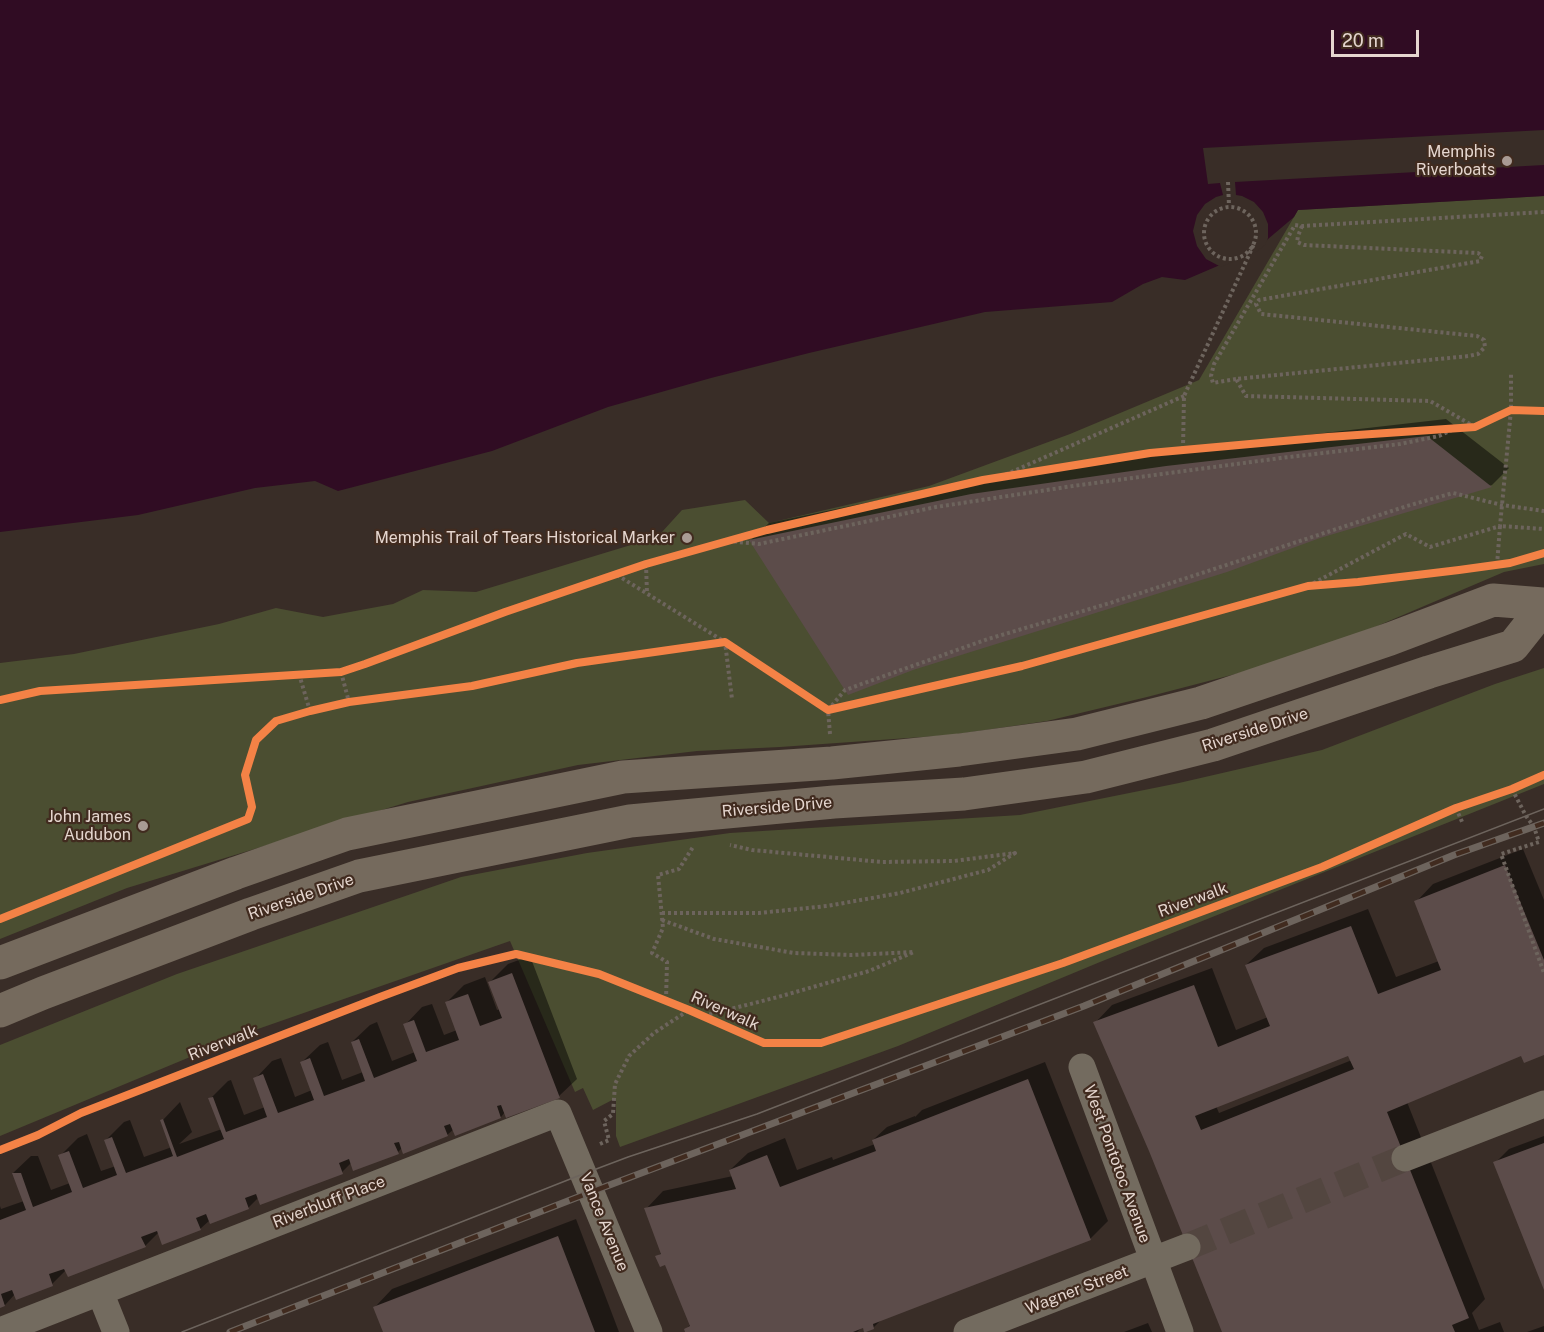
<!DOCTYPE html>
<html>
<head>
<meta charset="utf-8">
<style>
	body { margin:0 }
	#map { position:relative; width:1544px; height:1332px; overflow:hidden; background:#392d27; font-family:"Public Sans",sans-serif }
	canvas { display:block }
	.scale { position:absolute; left:1331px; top:30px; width:88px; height:27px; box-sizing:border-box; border:3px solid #e5d6cf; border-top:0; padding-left:8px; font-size:18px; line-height:21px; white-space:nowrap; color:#e5d6cf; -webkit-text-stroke:4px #412b1f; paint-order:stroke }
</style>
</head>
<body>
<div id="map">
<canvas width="1544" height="1332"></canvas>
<div class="scale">20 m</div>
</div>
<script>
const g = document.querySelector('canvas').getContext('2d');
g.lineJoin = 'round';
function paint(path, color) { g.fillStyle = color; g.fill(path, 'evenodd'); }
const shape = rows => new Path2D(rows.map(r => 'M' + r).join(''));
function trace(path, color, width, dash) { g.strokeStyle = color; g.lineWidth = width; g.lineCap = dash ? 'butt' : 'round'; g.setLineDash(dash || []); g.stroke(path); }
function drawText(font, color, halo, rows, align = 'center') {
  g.font = font + ' "Public Sans",sans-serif'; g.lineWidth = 4.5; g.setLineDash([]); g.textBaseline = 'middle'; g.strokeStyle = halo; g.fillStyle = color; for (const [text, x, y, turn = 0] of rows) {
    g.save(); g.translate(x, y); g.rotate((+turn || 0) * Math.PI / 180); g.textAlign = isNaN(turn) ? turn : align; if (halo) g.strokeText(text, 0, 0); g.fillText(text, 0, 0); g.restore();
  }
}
paint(shape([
	[1544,196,1544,564,1504,572,1328,647,1243,672,1147,697,1047,721,951,735,780,747,697,751,578,765,408,802,127,888,0,939,0,663,74,654,219,624,276,608,323,617,393,604,423,590,476,592,644,541,662,532,682,510,745,500,769,523,929,486,1070,434,1199,380,1298,210],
	[1544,668,1544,784,1100,962,898,1046,620,1147,616,1136,616,1098,593,1110,583,1088,575,1092,510,941,255,1030,0,1136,0,1045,177,974,461,877,587,853,730,833,1020,815,1179,783,1322,750,1495,684]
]), '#4b4e31');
paint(shape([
	[0,0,1544,0,1544,196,1298,210,1294,217,1255,250,1185,280,1162,277,1143,284,1112,302,985,312,809,353,711,378,608,407,492,451,338,491,315,481,255,488,138,515,0,532]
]), '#300c23');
paint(shape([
	[1544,130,1544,165,1235,182,1236,195,1242,196,1254,202,1263,212,1268,224,1268,238,1265,245,1256,252,1221,267,1206,259,1197,246,1193,231,1197,215,1205,204,1216,197,1223,195,1220,183,1208,184,1203,148]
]), '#392d27');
paint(shape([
	[1446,419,1509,468,1492,485,1319,537,751,540,769,523,990,477,1185,449],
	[1523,849,1544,900,1544,1053,1522,1054,1407,1102,1485,1299,1472,1313,1479,1330,1500,1322,1504,1332,1223,1332,1150,1150,1095,1023,1112,1005,1212,968,1236,1030,1268,1017,1246,965,1264,948,1368,909,1396,977,1439,961,1416,902,1433,884],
	[1349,1054,1352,1060,1219,1113,1216,1106],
	[530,956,577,1079,559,1096,505,1112,501,1117,454,1129,447,1135,402,1148,398,1152,352,1162,342,1172,259,1197,248,1208,210,1220,200,1229,159,1232,145,1246,66,1270,52,1284,15,1294,5,1305,0,1306,0,1206,1,1209,24,1201,13,1173,31,1156,38,1156,51,1190,70,1183,60,1156,78,1138,87,1134,101,1171,116,1166,106,1140,124,1122,130,1120,144,1157,172,1147,162,1121,180,1102,192,1132,179,1144,222,1129,210,1099,228,1081,231,1080,244,1115,265,1107,255,1079,272,1061,281,1058,295,1097,312,1090,302,1062,320,1045,328,1042,342,1080,363,1072,352,1042,370,1025,377,1022,392,1061,415,1052,405,1025,422,1007,432,1004,444,1035,457,1030,446,1003,464,985,485,977,497,1010,500,1009,490,982,508,964],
	[1045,1062,1108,1221,1090,1239,882,1319,874,1327,863,1326,857,1332,687,1332,686,1329,691,1324,666,1263,657,1257,662,1252,646,1209,663,1191,733,1176,730,1170,748,1153,785,1138,797,1170,832,1157,833,1160,875,1144,873,1140,887,1127,915,1116,915,1117,922,1110],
	[1544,1136,1544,1286,1495,1163,1509,1149],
	[576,1219,619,1332,385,1332,375,1307,392,1289],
	[1148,1323,1152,1332,1124,1332],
	[1544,1326,1544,1332,1527,1332]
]), '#0007');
paint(shape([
	[1427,436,1492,487,1320,538,1227,572,913,670,848,695,749,540,971,494,1166,466],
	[1505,865,1544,960,1544,1055,1524,1063,1521,1056,1387,1112,1469,1318,1452,1325,1455,1332,1222,1332,1149,1151,1093,1022,1194,985,1218,1047,1270,1026,1245,965,1351,926,1378,994,1441,970,1414,901],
	[1348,1056,1354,1069,1201,1130,1195,1116],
	[512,973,560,1098,506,1118,501,1105,497,1106,501,1118,455,1136,450,1124,444,1126,448,1136,403,1154,399,1142,394,1143,399,1154,353,1171,349,1159,339,1163,343,1174,260,1205,256,1194,245,1198,249,1209,210,1224,206,1214,196,1218,201,1230,162,1245,157,1231,141,1237,146,1247,68,1277,64,1269,49,1274,53,1286,16,1300,12,1290,1,1294,5,1306,0,1308,0,1220,26,1210,12,1173,21,1173,33,1207,72,1192,58,1155,69,1151,83,1188,117,1175,104,1140,112,1137,126,1173,173,1156,160,1120,163,1119,177,1157,224,1139,208,1098,213,1097,226,1132,267,1117,253,1078,263,1074,278,1113,314,1100,300,1062,310,1058,324,1096,365,1081,351,1042,359,1039,374,1078,417,1061,403,1024,414,1020,426,1052,459,1040,445,1002,468,994,480,1026,502,1018,488,982],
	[1028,1079,1091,1240,873,1324,874,1329,866,1332,864,1332,863,1328,853,1332,685,1332,684,1329,690,1326,665,1265,660,1267,655,1256,661,1254,644,1208,736,1189,729,1170,767,1155,780,1187,876,1151,872,1140],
	[1544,1143,1544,1290,1493,1162],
	[558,1236,595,1332,383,1332,373,1307]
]), '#5c4c4a');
trace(shape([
	[1187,1247,1405,1158]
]), '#534640', 27, [27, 14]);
trace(shape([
	[1228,182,1229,206],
	'1204 233a26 26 0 1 1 52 0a26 26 0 1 1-52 0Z',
	[1302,226,1298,236,1297,242,1304,245,1478,253,1482,256,1480,261,1259,300,1256,304,1261,314,1477,336,1484,340,1485,347,1478,354,1469,356,1236,379,1246,396,1430,401,1475,427],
	[1236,379,1213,383,1211,376,1214,364,1295,225,1302,226,1544,212],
	[1183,449,1184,396,1254,244],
	[1000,477,1184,396],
	[728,541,759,544,936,507,1073,486,1281,458,1400,444,1439,436,1454,429],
	[646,564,647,593],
	[1497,565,1500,526,1544,529],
	[617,575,725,642,732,699],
	[1308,586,1406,534,1430,547,1500,526,1511,410,1511,372],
	[341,672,349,702],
	[299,674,310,711],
	[830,734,828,710,845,690,988,639,1110,603,1407,506,1453,493,1502,505,1544,511],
	[1512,789,1526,816,1534,827,1539,842,1501,854,1544,973],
	[1456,808,1463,824],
	[662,913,759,913,827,906,900,893,988,870,1015,853,954,861,882,862,752,850,730,845],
	[662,920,714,939,794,953,852,955,914,952,869,971,778,997,703,1016],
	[666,1000,667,962,652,953,663,928,658,875,679,869,693,847],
	[600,1144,609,1140,604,1121,613,1114,615,1084,629,1056,654,1033,689,1010],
	[0,1150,38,1135,81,1113,380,997,458,968,516,954,599,974,689,1010,764,1043,821,1043,1063,963,1322,867,1456,808,1512,789,1544,775]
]), '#6d645d', 4, [3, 3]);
trace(shape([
	[1082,1067,1180,1332],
	[1405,1158,1544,1104],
	[100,1292,116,1332],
	[0,1331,558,1113,649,1332],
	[967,1332,1187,1247]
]), '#736b5f', 27);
trace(shape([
	[0,963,236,873,347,834,623,777,832,763,959,750,1077,734,1201,703,1390,639,1493,600,1544,604],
	[0,1011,43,993,251,914,359,876,630,821,834,802,964,794,1086,777,1213,745,1429,672,1513,646,1544,607]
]), '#756a5d', 33);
trace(shape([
	[182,1332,583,1174,628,1157,757,1114,1544,809]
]), '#6d645d', 1.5);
const rail = shape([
	[230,1332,591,1192,1084,1006,1454,855,1544,823]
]);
trace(rail, '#6d645d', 7);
trace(rail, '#412b1f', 4.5, [14]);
trace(shape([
	[0,700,40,691,341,672,365,664,505,612,646,564,767,530,983,480,1150,453,1328,437,1475,427,1511,410,1544,411],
	[0,919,248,819,252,807,245,775,256,740,276,721,310,711,349,702,472,686,577,663,725,642,828,710,1022,666,1308,586,1358,582,1459,570,1510,563,1544,553],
	[0,1150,38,1135,81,1113,380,997,458,968,516,954,599,974,689,1010,764,1043,821,1043,1063,963,1322,867,1456,808,1512,789,1544,775]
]), '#f48246', 8);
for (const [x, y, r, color] of [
	[1507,161,6,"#a99b94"],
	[687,538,6,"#a99b94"],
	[143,826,6,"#a99b94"]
]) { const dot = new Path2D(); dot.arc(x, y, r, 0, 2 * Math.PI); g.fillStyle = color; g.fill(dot); trace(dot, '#412b1f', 2); }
drawText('16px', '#e5d6cf', '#412b1f', [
	["Memphis",1495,152],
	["Riverboats",1495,170],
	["Memphis Trail of Tears Historical Marker",675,538],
	["John James",131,817],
	["Audubon",131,835]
], 'right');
drawText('16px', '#e5d6cf', '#412b1f', [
	["Riverside Drive",1255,730,-18],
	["Riverside Drive",777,807,-5],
	["Riverside Drive",301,897,-19],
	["Riverwalk",1193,900,-20],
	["Riverwalk",725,1011,24],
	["Riverwalk",223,1043,-21],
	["West Pontotoc Avenue",1117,1164,70],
	["Riverbluff Place",329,1202,-21],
	["Vance Avenue",604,1222,68],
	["Wagner Street",1077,1290,-21]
]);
</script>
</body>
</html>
